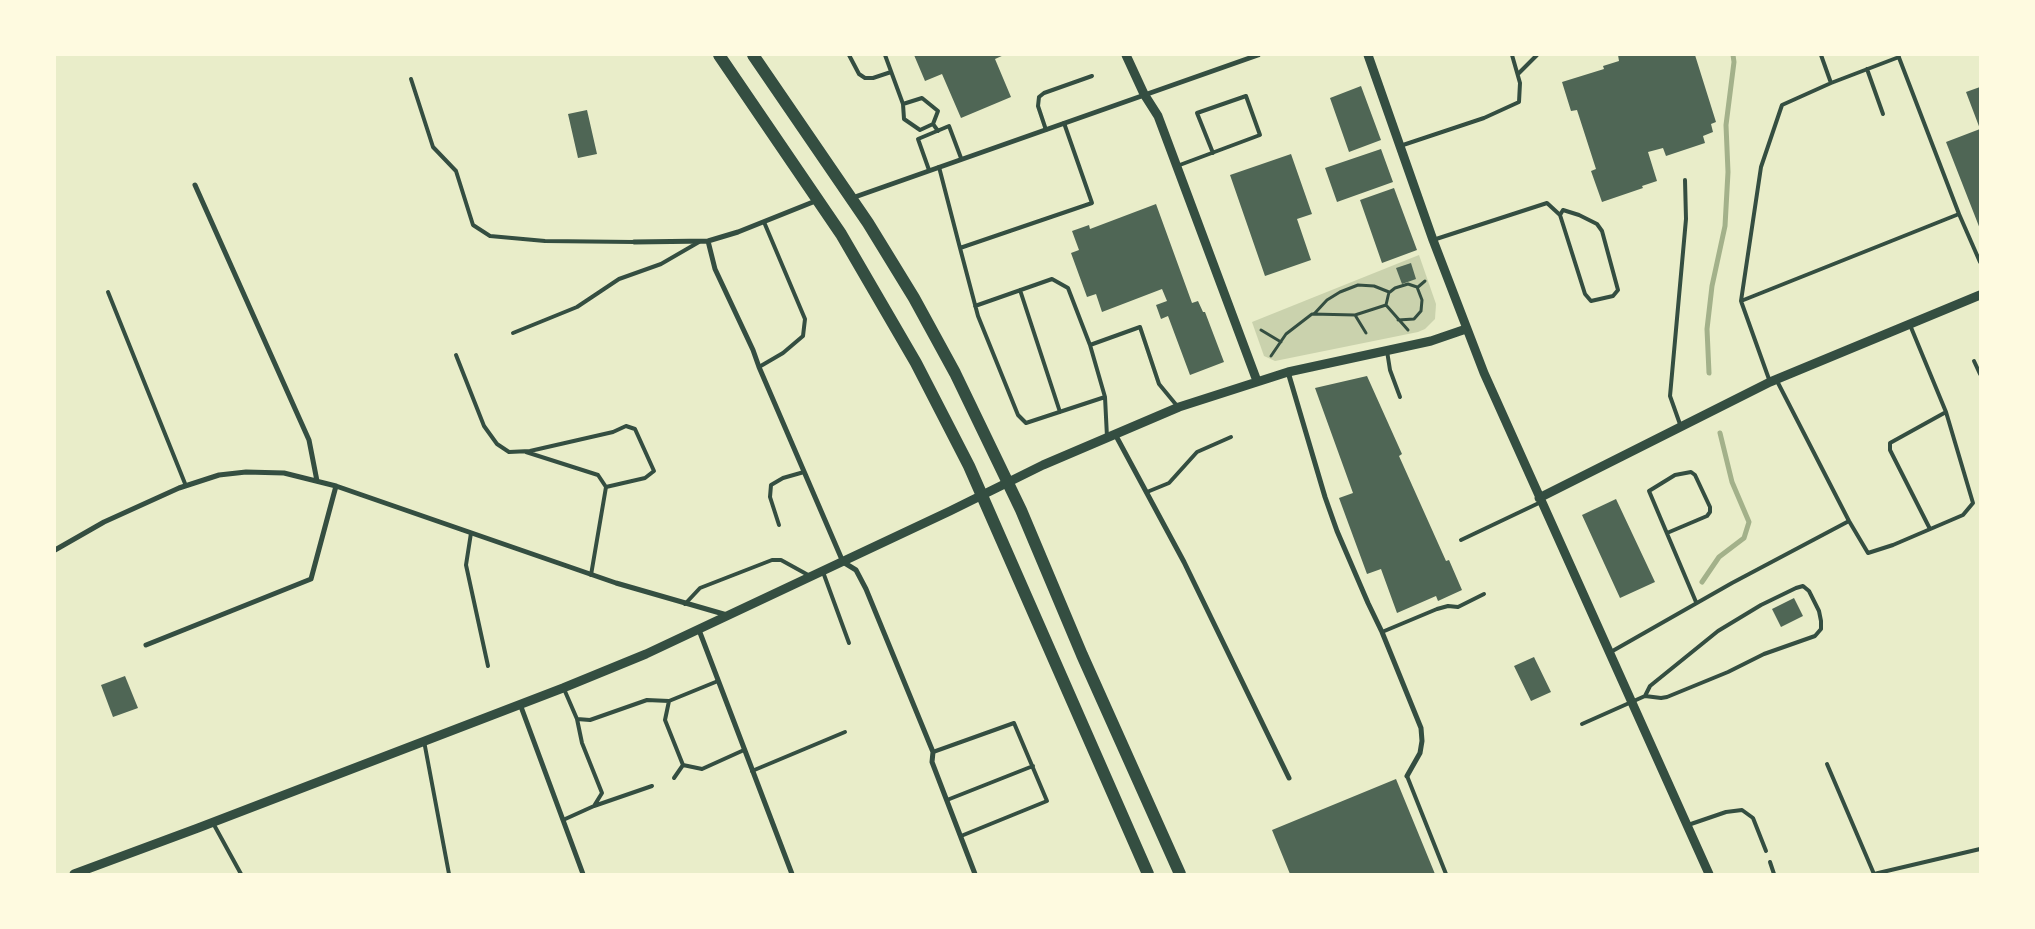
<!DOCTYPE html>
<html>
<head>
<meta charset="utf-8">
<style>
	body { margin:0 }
	#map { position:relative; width:2035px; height:929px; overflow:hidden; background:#e9edc9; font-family:"Times New Roman",serif }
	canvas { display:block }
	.frame { position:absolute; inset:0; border:56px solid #fefae0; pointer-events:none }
</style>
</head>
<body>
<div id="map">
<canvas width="2035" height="929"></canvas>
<div class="frame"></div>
</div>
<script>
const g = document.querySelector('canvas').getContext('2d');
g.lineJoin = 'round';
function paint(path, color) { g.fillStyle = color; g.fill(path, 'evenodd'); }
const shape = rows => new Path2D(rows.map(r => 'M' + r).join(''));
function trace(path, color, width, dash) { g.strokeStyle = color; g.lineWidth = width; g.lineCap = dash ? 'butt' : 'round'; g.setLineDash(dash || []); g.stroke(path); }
paint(shape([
	[1419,255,1436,304,1435,319,1425,329,1418,332,1275,361,1264,356,1252,322]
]), '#cad2ad');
trace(shape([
	[1709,373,1707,329,1712,286,1725,226,1728,172,1726,125,1734,62,1733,55],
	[1702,582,1719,557,1744,538,1749,522,1732,482,1720,433]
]), '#a3b18a', 5);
paint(shape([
	[914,55,1004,55,995,59,1011,97,961,118,942,74,925,81],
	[1618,55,1695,55,1716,122,1711,124,1713,132,1703,136,1705,143,1666,156,1663,148,1648,152,1657,181,1642,186,1643,188,1602,202,1591,171,1596,169,1577,110,1571,111,1562,82,1604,69,1603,66,1619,61],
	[1361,86,1381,140,1349,152,1330,98],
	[1980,87,1980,229,1946,142,1980,129,1966,92],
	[587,110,597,154,578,158,568,114],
	[1381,149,1393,182,1337,202,1325,168],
	[1291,154,1312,214,1297,219,1311,260,1265,276,1230,175],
	[1394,188,1417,250,1382,263,1360,200],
	[1156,204,1192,303,1198,301,1203,312,1205,312,1224,362,1190,375,1168,316,1161,319,1156,305,1167,301,1162,289,1102,312,1096,294,1087,297,1071,253,1079,250,1072,231,1089,225,1090,229],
	[1411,263,1416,279,1402,284,1396,268],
	[1367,376,1402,454,1399,456,1446,561,1449,560,1462,590,1438,601,1436,596,1397,613,1381,569,1367,574,1339,498,1353,493,1315,388],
	[1616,499,1655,582,1620,598,1582,515],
	[1794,598,1803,616,1781,627,1772,609],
	[1534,657,1551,692,1531,701,1514,666],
	[125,676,138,708,113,717,101,685],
	[1396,779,1435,874,1290,874,1272,830]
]), '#4f6655');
trace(shape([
	[1418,287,1425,281],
	[1390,292,1395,288,1408,284,1417,287,1422,300,1421,311,1414,319,1398,320],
	[1314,314,1327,300,1340,292,1358,285,1374,286,1389,292,1386,305],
	[1355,315,1366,333],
	[1261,330,1281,342],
	[1271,356,1286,334,1312,314,1355,315,1386,305,1408,330]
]), '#344e41', 3);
trace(shape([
	[849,55,859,74,865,78,873,78,891,72],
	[885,55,903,104],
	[1898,55,1959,214],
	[1867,69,1883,114],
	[1518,74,1537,55],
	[411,79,433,147,456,171,473,225,490,236,545,241,634,242],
	[1831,83,1899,57],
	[933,124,920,130,904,119,903,104,922,98,938,111,933,124,938,131],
	[1046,130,1038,106,1039,97,1044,93,1092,76],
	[1400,146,1484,118,1519,102,1520,83,1512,55],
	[1177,166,1260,135,1246,96,1197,113,1213,153],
	[939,167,960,248,1092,203,1064,123],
	[929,170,918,139,949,126,961,158],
	[1433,240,1547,203,1560,215,1585,294,1591,301,1613,296,1618,290,1602,231,1597,224,1579,215,1563,210,1560,215],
	[960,248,978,316,1018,415,1026,423,1105,397],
	[1020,290,1060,412],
	[108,292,186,486],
	[1741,301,1761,167,1782,105,1831,83,1821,55],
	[975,306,1052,279,1068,288,1090,345],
	[513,333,577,307,619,279,661,264,699,242],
	[1387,351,1390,370,1400,397],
	[456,355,484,426,497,444,509,452,530,451,613,432,626,426,635,429,654,471,645,478,606,487,591,575],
	[1974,361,1980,374],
	[759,367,783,353,803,336,805,319,764,222],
	[1776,379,1849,521,1868,553,1893,545,1963,515,1973,503,1946,412,1910,325],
	[1770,382,1741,301,1959,214,1980,262],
	[1681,427,1670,396,1686,219,1685,180],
	[1107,437,1105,397,1090,345,1140,327,1159,384,1178,407],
	[526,452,598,475,606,487],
	[1147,492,1169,483,1197,452,1231,437],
	[779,525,770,497,771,485,783,478,804,472],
	[1930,529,1890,450,1890,443,1946,412],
	[471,533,466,565,488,666],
	[1667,533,1707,516,1710,512,1710,507,1695,475,1691,472,1675,475,1649,491,1696,602],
	[1461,540,1541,502],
	[823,572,849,643],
	[685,604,700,588,772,560,781,560,810,576],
	[1382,632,1437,609,1448,606,1458,607,1484,594],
	[1609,653,1732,583,1849,521],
	[577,719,590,720,647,700,669,701],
	[1582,724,1645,696,1661,698,1667,697,1728,672,1764,654,1815,636,1821,629,1821,621,1819,611,1809,591,1803,586,1796,588,1761,605,1718,631,1650,686,1645,696],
	[424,741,449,874],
	[933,752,1014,723,1047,801,961,836],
	[1827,764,1874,874],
	[683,765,665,720,669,701,718,681],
	[683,765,702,769,744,750],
	[752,771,845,732],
	[1407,776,1446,874],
	[674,778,683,765],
	[947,800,1033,766],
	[594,806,652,786],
	[563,820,594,806,602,793,582,743,577,719,564,689],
	[213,823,241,874],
	[1688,825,1726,812,1742,810,1753,818,1766,851],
	[1770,862,1774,874],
	[1874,874,1980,849]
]), '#344e41', 4);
trace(shape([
	[195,185,309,440,317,481],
	[852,198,1258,55],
	[708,241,715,269,753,350,759,367,843,562,856,570,866,589,933,752,932,762,975,874],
	[634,242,708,241,738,232,818,200],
	[1288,372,1325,497,1337,531,1368,603,1382,632,1421,728,1422,741,1420,753,1407,776],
	[1115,434,1184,562,1289,778],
	[55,550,104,522,179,488,219,475,246,472,284,473,336,486,616,583,727,615],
	[699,630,792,874],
	[146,645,311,579,336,486],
	[520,704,583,874]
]), '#344e41', 5);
trace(shape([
	[1126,55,1144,94,1158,116,1257,381],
	[1368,55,1433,240,1484,373,1709,874],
	[1539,498,1770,382,1980,295],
	[74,874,198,828,563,688,646,654,950,511,1043,465,1179,407,1288,372,1431,341,1466,329]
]), '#344e41', 9);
trace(shape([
	[719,55,841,234,916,363,969,466,1148,874],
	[753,55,868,223,914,298,955,373,1021,510,1082,655,1180,874]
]), '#344e41', 12);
</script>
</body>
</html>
